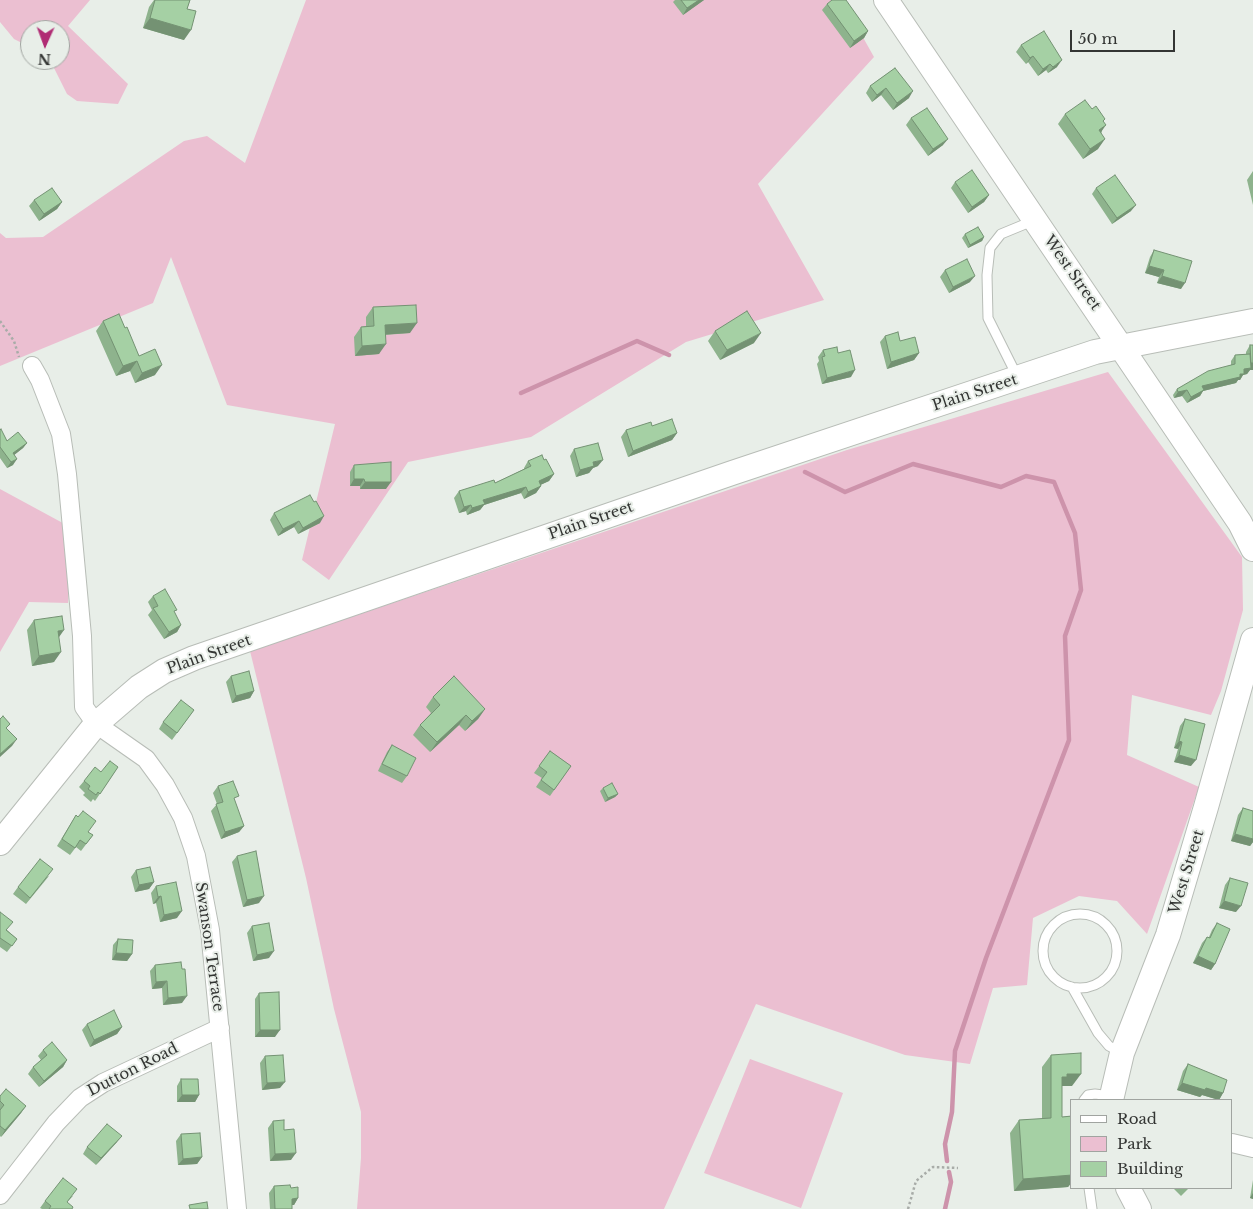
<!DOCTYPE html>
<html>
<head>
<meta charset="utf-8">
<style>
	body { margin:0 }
	#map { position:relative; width:1253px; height:1209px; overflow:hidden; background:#e8eee8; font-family:"Libre Baskerville",serif }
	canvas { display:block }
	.legend { position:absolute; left:1070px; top:1099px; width:162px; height:90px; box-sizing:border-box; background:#e8eee8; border:1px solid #a0a4a0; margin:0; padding:6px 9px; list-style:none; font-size:15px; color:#333533 }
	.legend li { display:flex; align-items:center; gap:10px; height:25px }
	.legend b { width:25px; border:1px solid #a0a4a0 }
	.north { position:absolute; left:20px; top:20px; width:50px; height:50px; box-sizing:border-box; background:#e8eee8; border:1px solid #a0a4a0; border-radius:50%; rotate:182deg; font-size:14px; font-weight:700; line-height:20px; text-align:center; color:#333533 }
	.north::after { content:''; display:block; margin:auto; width:18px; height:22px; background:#b02c74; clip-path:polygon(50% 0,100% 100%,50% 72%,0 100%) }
	.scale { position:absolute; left:1070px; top:30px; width:105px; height:22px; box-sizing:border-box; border:2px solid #333533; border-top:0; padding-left:6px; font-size:15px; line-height:18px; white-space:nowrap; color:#333533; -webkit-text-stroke:4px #e8eee8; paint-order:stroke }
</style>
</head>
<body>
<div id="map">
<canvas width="1253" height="1209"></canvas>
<ul class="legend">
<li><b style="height:6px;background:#fff"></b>Road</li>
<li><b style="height:14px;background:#ebbfd1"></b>Park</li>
<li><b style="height:14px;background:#a5d0a4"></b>Building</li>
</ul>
<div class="north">N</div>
<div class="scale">50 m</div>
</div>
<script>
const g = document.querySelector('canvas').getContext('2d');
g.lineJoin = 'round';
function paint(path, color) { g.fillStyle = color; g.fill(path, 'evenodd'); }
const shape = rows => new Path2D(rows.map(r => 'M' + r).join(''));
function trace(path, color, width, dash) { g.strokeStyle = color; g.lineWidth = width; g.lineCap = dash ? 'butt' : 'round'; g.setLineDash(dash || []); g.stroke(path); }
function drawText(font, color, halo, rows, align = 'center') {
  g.font = font + ' "Libre Baskerville",serif'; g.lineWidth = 4; g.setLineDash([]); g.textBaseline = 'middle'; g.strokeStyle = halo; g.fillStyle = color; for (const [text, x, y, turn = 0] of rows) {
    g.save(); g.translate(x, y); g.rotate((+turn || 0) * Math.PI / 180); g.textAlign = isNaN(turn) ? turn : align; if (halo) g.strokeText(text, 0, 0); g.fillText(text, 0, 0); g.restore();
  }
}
paint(shape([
	[0,0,90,0,68,26,128,84,118,104,77,101,67,94,50,60,60,60,60,30,30,30,30,47,14,39,0,22],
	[306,0,842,0,874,57,758,184,824,300,686,342,531,437,408,462,329,580,302,560,335,424,227,405,171,257,153,303,0,366,0,233,6,238,43,237,184,141,207,136,245,163],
	[1108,372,1242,557,1243,610,1221,691,1211,715,1132,695,1127,755,1199,787,1147,934,1117,901,1079,896,1033,918,1027,985,993,988,970,1064,905,1055,756,1004,664,1209,357,1209,361,1158,361,1112,334,1009,306,878,250,651,847,450],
	[0,489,72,528,68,603,29,602,0,652],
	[750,1059,843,1093,801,1208,704,1173]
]), '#ebbfd1');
trace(shape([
	[521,393,637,341,669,355],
	[805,472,845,492,913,464,1001,487,1026,476,1054,482,1075,533,1081,590,1065,636,1069,740,986,958,955,1051,952,1112,945,1144,947,1161],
	[945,1209,951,1182,949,1172]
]), '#cd93ab', 4.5);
const lane = shape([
	[1017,376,988,318,987,275,990,248,1001,234,1035,220],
	'1043 951a37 37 0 1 1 74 0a37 37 0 1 1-74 0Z',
	[1072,987,1098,1033,1109,1046,1122,1053],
	[1084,1100,1088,1095,1095,1094,1103,1095,1111,1100],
	[1089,1188,1092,1209]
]);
const street = shape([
	[32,366,40,380,61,434,67,474,82,636,84,707,96,724,146,759,165,785,183,818,196,856,210,930,237,1209],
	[1232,1143,1253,1148],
	[0,1195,56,1123,80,1098,103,1083,220,1028]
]);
const secondary = shape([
	[886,0,1240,523,1253,549],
	[0,843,96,724,139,687,164,671,194,658,732,473,1095,352,1253,321],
	[1111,1100,1122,1053,1168,935,1206,807,1253,640],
	[1128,1188,1139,1209]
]);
trace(lane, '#b8bdb7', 11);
trace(street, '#b8bdb7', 20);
trace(secondary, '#b8bdb7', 26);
trace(shape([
	[0,321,14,341,19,357],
	[908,1209,916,1181,933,1167,958,1168]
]), '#a8aca8', 2.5, [2.5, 2.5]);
trace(lane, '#fff', 9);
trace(street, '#fff', 18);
trace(secondary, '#fff', 24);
paint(shape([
	[154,0,190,0,187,9,184,40,143,28,149,7],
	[675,0,704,0,683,15,673,2],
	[827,4,868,31,864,38,850,48,822,10],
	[1021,45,1057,67,1048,73,1046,70,1038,76,1028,62,1026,64,1016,52],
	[895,68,909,98,893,110,881,95,872,102,866,93,870,86],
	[1092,109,1104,121,1098,149,1083,159,1058,124,1065,114],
	[911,118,943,145,928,156,906,125],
	[1253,171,1253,205,1247,180],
	[955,182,989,195,984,202,968,213,951,188],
	[1096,188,1131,211,1112,224,1092,194],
	[34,200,62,202,57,209,39,221,29,206],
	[965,234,984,237,982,241,968,248,962,238],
	[1154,250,1181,289,1157,283,1159,277,1145,273,1150,257],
	[945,270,970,282,949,293,940,277],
	[373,307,410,333,385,335,379,354,355,356,354,337,361,327,366,326,366,317],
	[103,321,125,328,139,356,155,375,135,383,130,371,116,376,96,331],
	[715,331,754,343,720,360,708,341],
	[885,336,900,341,919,353,914,360,887,369,880,342],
	[1250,345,1253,345,1253,370,1250,370,1247,374,1243,375,1240,380,1238,380,1236,383,1203,391,1200,396,1187,403,1182,396,1174,398,1173,395,1177,389,1231,365,1231,361,1235,355,1246,354,1246,352],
	[823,350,851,377,822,384,817,364,819,361,818,357],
	[0,430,7,441,27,443,23,448,14,455,13,465,7,468,0,458],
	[626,430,677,433,672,440,628,457,621,437],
	[574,449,598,466,593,468,589,473,576,477,570,456],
	[544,460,554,474,549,481,540,485,541,486,536,493,524,499,521,493,484,505,480,510,467,515,466,511,459,513,454,498,459,491,495,483,524,469,524,468,528,461],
	[354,465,386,489,360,489,360,486,350,486,350,472],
	[274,513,320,523,298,534,294,527,278,536,270,520],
	[153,596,181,625,177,632,164,639,148,615,152,610,148,602],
	[34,620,59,637,54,662,32,666,27,630],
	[231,676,254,691,250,698,232,703,226,682],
	[433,697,485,709,478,719,465,731,459,725,430,752,413,735,420,725,431,713,426,707],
	[194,710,172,740,159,729,163,722],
	[1185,719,1191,766,1174,762,1178,749,1174,748,1180,726],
	[392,745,407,776,402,783,378,771,387,752],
	[550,751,571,766,550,796,536,787,542,778,534,773],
	[118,767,95,801,93,799,91,802,83,795,85,793,79,787,84,781,101,772],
	[218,786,244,826,239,832,221,839,211,811,217,804,213,793],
	[603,788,618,794,615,797,605,802,600,791],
	[1243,808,1253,811,1253,842,1250,846,1231,841,1238,815],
	[76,815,78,817,88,832,93,835,81,851,76,847,70,855,57,846],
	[237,856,259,903,243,907,232,862],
	[136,870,154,882,149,889,135,892,131,877],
	[49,876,26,904,13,894,18,887],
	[1230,878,1236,912,1219,908,1225,885],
	[156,886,177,918,160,922,156,903,153,904,151,893],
	[0,912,7,930,17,939,7,952,0,947],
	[1217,923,1215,964,1211,970,1193,963,1202,943,1207,937,1209,937,1212,930],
	[252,926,269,958,253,961,247,933],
	[118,939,132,954,127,961,112,960,113,945],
	[155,965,182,1003,163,1005,162,988,152,989,150,971],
	[259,993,275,1037,255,1037,255,999],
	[87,1024,122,1027,117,1034,90,1047,82,1030],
	[43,1050,67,1060,63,1067,39,1087,28,1074,33,1067,41,1060,38,1056],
	[1051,1055,1072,1086,1062,1086,1062,1117,1072,1116,1072,1182,1068,1187,1014,1191,1010,1133,1019,1120,1042,1119,1042,1067],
	[265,1056,280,1088,262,1090,260,1063],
	[1188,1064,1223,1093,1219,1100,1202,1095,1200,1097,1177,1090,1183,1071],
	[181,1079,199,1095,195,1102,177,1102,177,1086],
	[0,1096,26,1106,21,1113,1,1137,0,1136],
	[273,1121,284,1130,291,1160,270,1161,268,1128],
	[181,1134,202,1157,197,1164,178,1165,176,1141],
	[117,1142,96,1165,83,1154,87,1147],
	[1253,1180,1253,1199,1250,1198],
	[274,1186,291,1188,298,1198,294,1205,292,1205,292,1209,270,1209,269,1193],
	[1173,1188,1189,1188,1181,1196],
	[73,1196,67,1202,72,1209,42,1209,40,1208,45,1201]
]), '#8eb38d');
paint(shape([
	[699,0,704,0,683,15,687,8],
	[150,18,191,30,184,40,143,28],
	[868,31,864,38,850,48,854,41],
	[1033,56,1028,62,1026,64,1030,58],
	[1062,60,1057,67,1048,73,1053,67],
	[1050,64,1046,70,1038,76,1043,69],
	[886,88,881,95,872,102,877,95],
	[913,91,909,98,893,110,897,103],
	[1106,125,1099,135,1099,130],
	[948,139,943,145,928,156,933,149],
	[1105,139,1098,149,1083,159,1090,149],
	[989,195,984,202,968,213,972,207],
	[62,202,57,209,39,221,44,214],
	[1136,205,1131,211,1112,224,1117,218],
	[984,237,982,241,968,248,970,245],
	[1149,266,1164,270,1159,277,1145,273],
	[975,276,970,282,949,293,953,287],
	[1162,276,1185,283,1181,289,1157,283],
	[417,323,410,333,378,335,385,325],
	[761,333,754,343,720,360,727,350],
	[386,344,379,354,355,356,362,346],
	[919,353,914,360,887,369,891,362],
	[137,361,130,371,116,376,123,366],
	[1251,363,1253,363,1253,370,1250,370,1247,374,1243,375,1240,380,1238,380,1236,383,1203,391,1200,396,1187,403,1191,397,1202,386,1244,369],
	[162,365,155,375,135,383,142,373],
	[855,370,851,377,822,384,827,378],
	[1187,390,1182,396,1174,398,1178,392],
	[677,433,672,440,628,457,633,451],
	[27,443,23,448,9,459,13,453],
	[17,459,13,465,7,468,11,462],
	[603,460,598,466,593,468,589,473,576,477,580,470,593,462],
	[554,474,549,481,534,488,539,481],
	[354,479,364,479,360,486,350,486],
	[365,482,391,482,386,489,360,489],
	[541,486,536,493,524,499,528,492],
	[526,487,521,493,484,505,480,510,467,515,472,508,483,500],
	[471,505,466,511,459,513,464,507],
	[324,516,320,523,298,534,303,528],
	[299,521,294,527,278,536,283,529],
	[181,625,177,632,164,639,169,632],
	[64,630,57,640,58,631],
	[61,652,54,662,32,666,39,656],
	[254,691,250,698,232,703,236,696],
	[485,709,478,719,465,731,472,721],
	[466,715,459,725,430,752,437,742],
	[17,739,12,746,0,757,0,754],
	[1179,741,1182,742,1178,749,1174,748],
	[1179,755,1196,760,1191,766,1174,762],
	[618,794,615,797,605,802,608,798],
	[244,826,239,832,221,839,225,832],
	[1235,834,1253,839,1253,842,1250,846,1231,841],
	[154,882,149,889,135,892,139,885],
	[161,896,156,903,153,904,158,897],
	[264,896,259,903,243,907,247,900],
	[1224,901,1241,906,1236,912,1219,908],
	[182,911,177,918,160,922,164,915],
	[274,951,269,958,253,961,257,955],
	[116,953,132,954,127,961,112,960],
	[1198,956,1215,964,1211,970,1193,963],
	[167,981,162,988,152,989,156,982],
	[187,996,182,1003,163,1005,168,998],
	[122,1027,117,1034,90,1047,94,1040],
	[260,1030,280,1030,275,1037,255,1037],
	[67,1060,63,1067,39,1087,44,1081],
	[1067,1074,1081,1074,1072,1086,1061,1086,1062,1077],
	[285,1082,280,1088,262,1090,267,1083],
	[1182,1083,1206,1088,1223,1093,1219,1100,1202,1095,1200,1097,1177,1090],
	[182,1095,199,1095,195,1102,177,1102],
	[26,1106,21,1113,1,1137,5,1130],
	[122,1136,117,1142,96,1165,101,1158],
	[296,1153,291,1160,270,1161,275,1154],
	[202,1157,197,1164,178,1165,183,1159],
	[1072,1175,1072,1182,1068,1187,1014,1191,1023,1179],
	[1253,1193,1253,1199,1250,1198],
	[298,1198,294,1205,287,1205,292,1199]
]), '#749273');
const building = shape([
	[155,0,190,0,187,9,196,11,191,30,150,18,155,0],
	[681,0,699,0,687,8,681,0],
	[832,0,846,0,868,31,854,41,827,4,832,0],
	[1044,31,1062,60,1053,67,1050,64,1043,69,1033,56,1030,58,1021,45,1044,31],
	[895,68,913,91,897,103,886,88,877,95,870,86,895,68],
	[1085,100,1092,109,1096,106,1105,119,1103,121,1106,125,1099,130,1105,139,1090,149,1065,114,1085,100],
	[927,108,948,139,933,149,911,118,927,108],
	[972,170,989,195,972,207,955,182,972,170],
	[1115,175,1136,205,1117,218,1096,188,1115,175],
	[52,188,62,202,44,214,34,200,52,188],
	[978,227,984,237,970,245,965,234,978,227],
	[1154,250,1192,261,1185,283,1162,276,1164,270,1149,266,1154,250],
	[967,259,975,276,953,287,945,270,967,259],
	[416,305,417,323,385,325,386,344,362,346,361,327,374,326,373,307,416,305],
	[747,311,761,333,727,350,715,331,747,311],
	[119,314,125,328,127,327,139,356,155,349,162,365,142,373,137,361,123,366,103,321,119,314],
	[898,332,900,341,915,337,919,353,891,362,885,336,898,332],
	[1250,345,1253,345,1253,363,1251,363,1250,345],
	[837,347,838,353,850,350,855,370,827,378,822,357,825,356,823,350,837,347],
	[1250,354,1251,368,1244,369,1244,374,1240,374,1240,377,1202,386,1204,390,1191,397,1187,390,1178,392,1177,389,1208,371,1235,364,1235,355,1250,354],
	[672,419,677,433,633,451,626,430,651,422,652,426,672,419],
	[1,429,7,441,18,432,27,443,13,453,17,459,11,462,0,447,0,430,1,429],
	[598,443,603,460,593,462,594,466,580,470,574,449,598,443],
	[542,455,544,460,546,459,554,474,539,481,541,486,528,492,526,487,483,500,485,504,472,508,471,505,464,507,459,491,494,480,495,483,531,466,528,461,542,455],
	[391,462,391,482,365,482,364,479,354,479,354,465,391,462],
	[310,495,314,502,316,501,324,516,303,528,299,521,283,529,274,513,310,495],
	[165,589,177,610,174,611,181,625,169,632,153,608,158,606,153,596,165,589],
	[62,616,64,630,58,631,61,652,39,656,34,620,62,616],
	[249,671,254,691,236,696,231,676,249,671],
	[454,676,485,709,472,721,466,715,437,742,420,725,440,705,433,697,454,676],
	[181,700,194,710,177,733,163,722,181,700],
	[3,716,10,724,6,728,17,739,0,754,0,719,3,716],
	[1185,719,1205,724,1196,760,1179,755,1182,742,1179,741,1185,719],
	[392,745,416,758,407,776,382,764,392,745],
	[550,751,571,766,554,790,541,780,547,772,539,766,550,751],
	[110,761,118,767,100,794,98,792,96,795,88,789,90,786,84,781,95,767,101,772,110,761],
	[233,781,239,796,234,798,244,826,225,832,216,804,223,802,218,786,233,781],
	[612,783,618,794,608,798,603,788,612,783],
	[1243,808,1253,811,1253,839,1235,834,1243,808],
	[83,811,96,821,88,832,93,835,86,844,80,840,75,848,62,839,76,815,78,817,83,811],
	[256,851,264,896,247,900,237,856,256,851],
	[40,859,53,869,30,898,18,887,40,859],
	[150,867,154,882,139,885,136,870,150,867],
	[1230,878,1248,883,1241,906,1224,901,1230,878],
	[176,882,182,911,164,915,161,896,158,897,156,886,176,882],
	[0,912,13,922,6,930,17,939,12,946,0,938,0,912],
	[269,923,274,951,257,955,252,926,269,923],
	[1217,923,1230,929,1215,964,1198,956,1207,937,1210,938,1217,923],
	[118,939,133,940,132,954,116,953,118,939],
	[181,962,182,969,185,969,187,996,168,998,167,981,156,982,155,965,181,962],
	[279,992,280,1030,260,1030,259,993,279,992],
	[114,1010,122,1027,94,1040,87,1024,114,1010],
	[52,1042,67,1060,44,1081,33,1067,47,1055,43,1050,52,1042],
	[1081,1053,1081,1074,1067,1074,1067,1077,1062,1077,1062,1117,1072,1116,1072,1175,1023,1179,1019,1120,1051,1118,1051,1055,1081,1053],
	[283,1055,285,1082,267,1083,265,1056,283,1055],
	[1188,1064,1227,1080,1223,1093,1206,1088,1205,1090,1182,1083,1188,1064],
	[181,1079,198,1079,199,1095,182,1095,181,1079],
	[6,1089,26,1106,5,1130,0,1126,0,1110,4,1105,0,1101,0,1096,6,1089],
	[284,1120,284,1130,294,1129,296,1153,275,1154,273,1121,284,1120],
	[107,1124,122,1136,101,1158,87,1147,107,1124],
	[200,1133,202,1157,183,1159,181,1134,200,1133],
	[63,1178,77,1189,67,1202,73,1207,72,1209,49,1209,51,1206,45,1201,63,1178],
	[290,1185,291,1188,298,1187,298,1198,292,1199,292,1209,275,1209,274,1186,290,1185],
	[207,1202,208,1209,190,1209,189,1205,207,1202]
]);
paint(building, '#a5d0a4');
trace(building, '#749273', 1);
drawText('15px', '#333533', '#e8eee8', [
	["West Street",1072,273,55],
	["Plain Street",975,393,-18],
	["Plain Street",591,521,-19],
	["Plain Street",209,655,-20],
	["West Street",1187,872,-73],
	["Swanson Terrace",209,947,82],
	["Dutton Road",133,1070,-27]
]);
</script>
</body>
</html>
